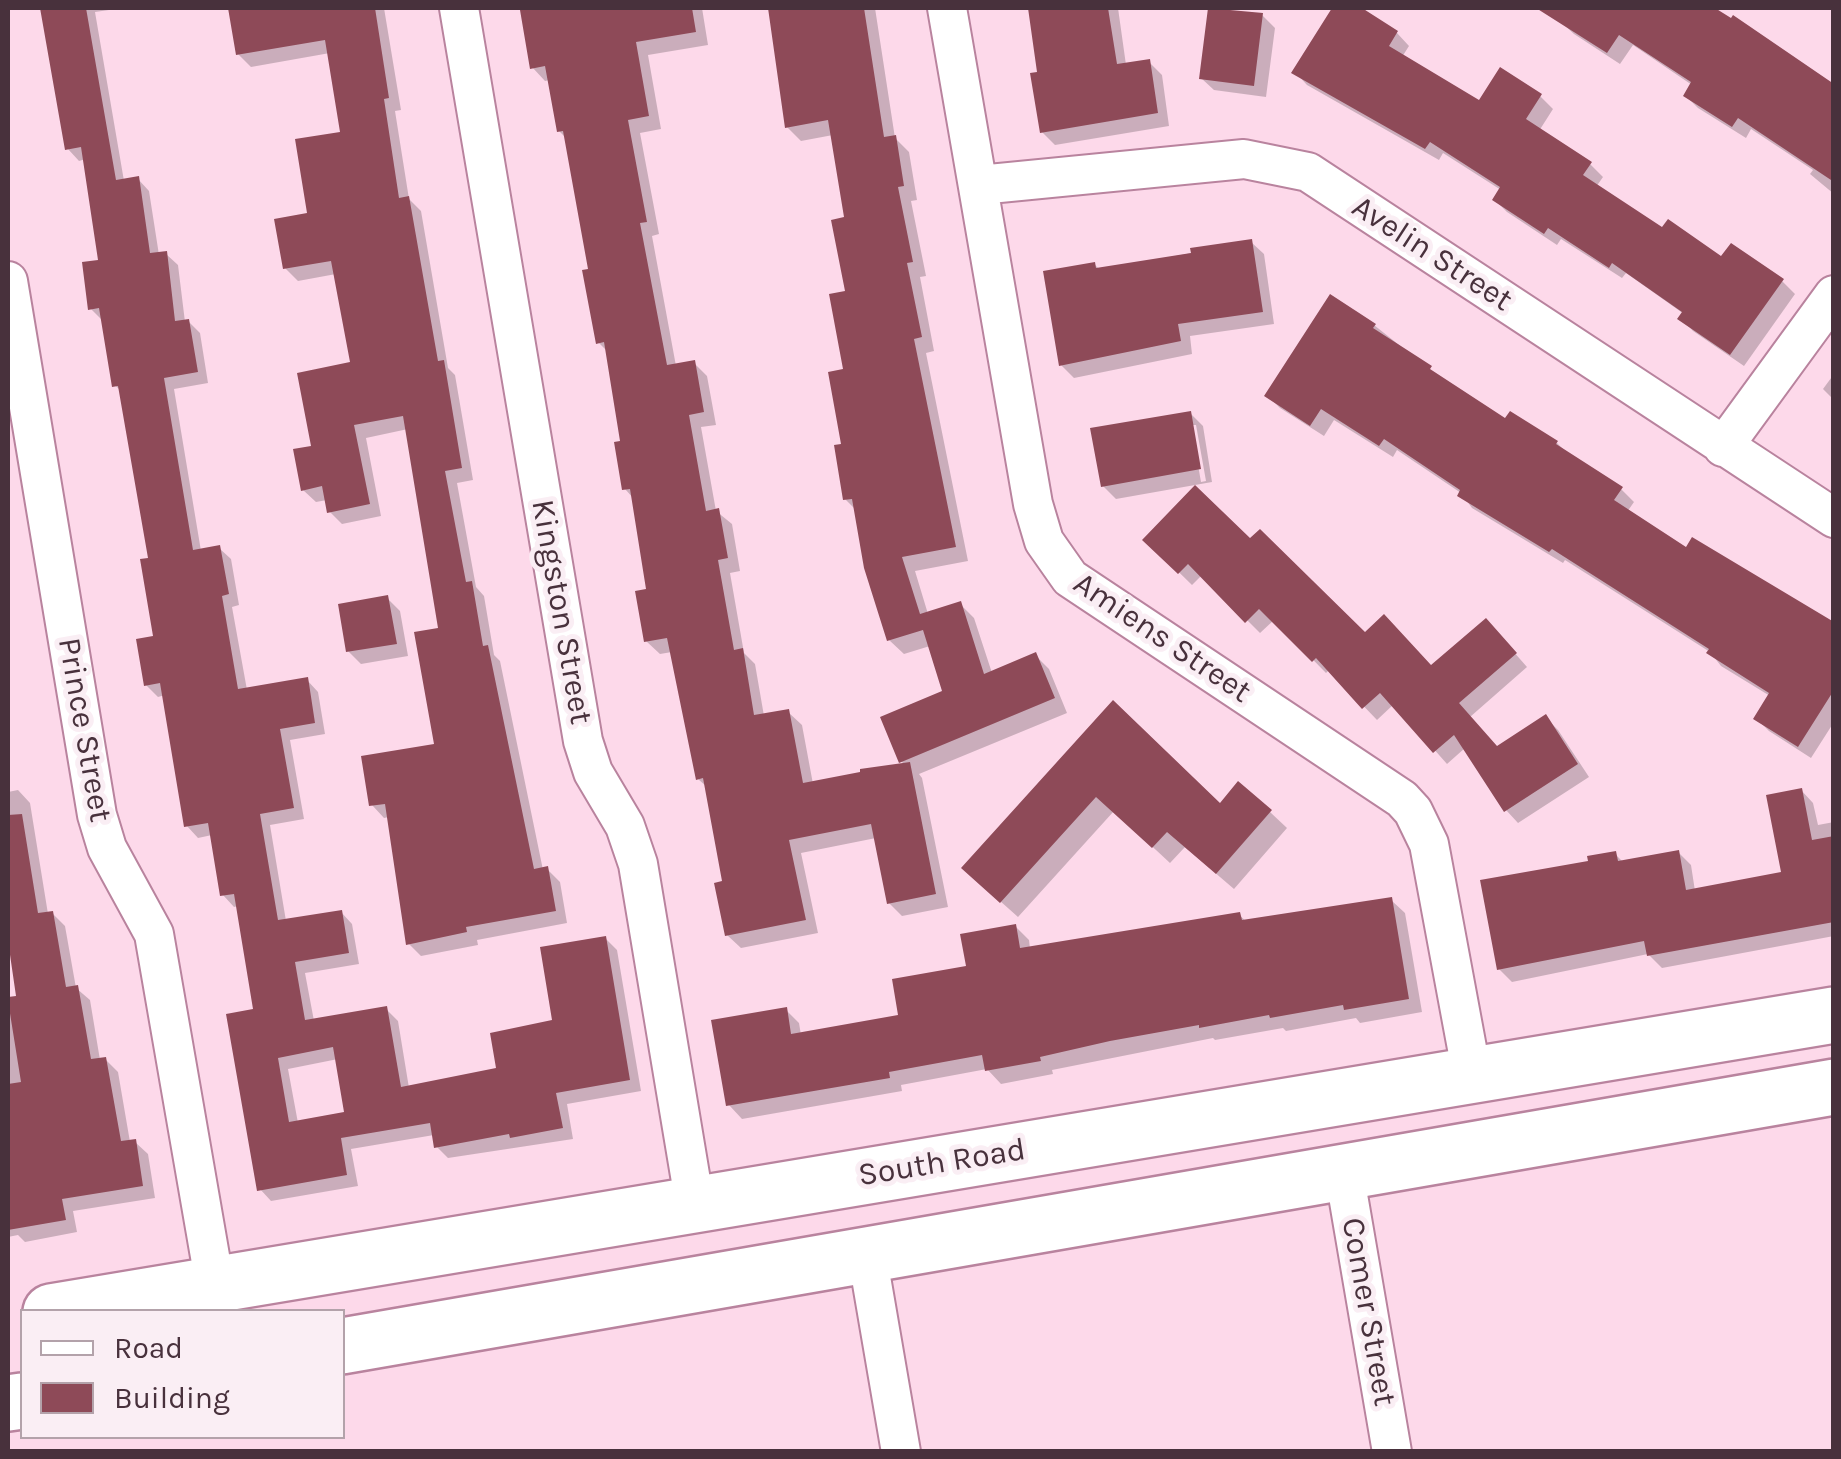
<!DOCTYPE html>
<html>
<head>
<meta charset="utf-8">
<style>
	body { margin:0 }
	#map { position:relative; width:1841px; height:1459px; overflow:hidden; background:#fdd9ea; font-family:Karla,sans-serif }
	canvas { display:block }
	.frame { position:absolute; inset:0; border:10px solid #48313c; pointer-events:none }
	.legend { position:absolute; left:20px; top:1309px; width:325px; height:130px; box-sizing:border-box; background:#faeef4; border:2px solid #b3a2aa; margin:0; padding:12px 18px; list-style:none; font-size:30px; color:#48313c }
	.legend li { display:flex; align-items:center; gap:20px; height:50px }
	.legend b { width:50px; border:2px solid #b3a2aa }
</style>
</head>
<body>
<div id="map">
<canvas width="1841" height="1459"></canvas>
<div class="frame"></div>
<ul class="legend">
<li><b style="height:12px;background:#fff"></b>Road</li>
<li><b style="height:28px;background:#8e4a58"></b>Building</li>
</ul>
</div>
<script>
const g = document.querySelector('canvas').getContext('2d');
g.lineJoin = 'round';
function paint(path, color) { g.fillStyle = color; g.fill(path, 'evenodd'); }
const shape = rows => new Path2D(rows.map(r => 'M' + r).join(''));
function trace(path, color, width, dash) { g.strokeStyle = color; g.lineWidth = width; g.lineCap = dash ? 'butt' : 'round'; g.setLineDash(dash || []); g.stroke(path); }
function drawText(font, color, halo, rows, align = 'center') {
  g.font = font + ' Karla,sans-serif'; g.lineWidth = 10; g.setLineDash([]); g.textBaseline = 'middle'; g.strokeStyle = halo; g.fillStyle = color; for (const [text, x, y, turn = 0] of rows) {
    g.save(); g.translate(x, y); g.rotate((+turn || 0) * Math.PI / 180); g.textAlign = isNaN(turn) ? turn : align; if (halo) g.strokeText(text, 0, 0); g.fillText(text, 0, 0); g.restore();
  }
}
paint(shape([
	[43,8,123,8,95,12,124,181,138,179,149,191,159,255,166,254,178,265,185,322,189,322,200,333,208,383,174,389,201,551,219,548,231,559,239,605,232,607,247,690,307,680,318,692,325,734,290,740,304,819,270,825,286,921,341,912,352,924,359,964,305,973,314,1021,386,1009,398,1021,409,1088,499,1070,555,1022,605,938,617,950,641,1091,567,1104,573,1139,448,1158,437,1147,434,1135,351,1149,358,1186,271,1201,260,1189,256,1011,238,906,234,907,223,895,212,835,198,838,187,826,165,695,158,697,146,685,156,638,151,560,122,392,115,385,102,320,91,309,100,262,86,159,79,161,68,149],
	[338,1059,347,1114,298,1123,288,1069],
	[230,8,384,8,401,110,395,111,409,199,421,211,448,368,455,375,473,480,457,483,476,587,484,596,494,655,500,661,543,870,547,869,560,882,567,923,477,940,478,945,421,956,409,944,389,817,384,818,372,805,437,746,441,630,408,429,366,438,381,516,342,524,329,511,327,500,316,502,303,490,314,448,353,364,336,274,298,281,285,268,343,134,330,53,251,67,238,54],
	[539,8,702,8,708,45,648,55,661,129,640,133,659,234,652,236,676,366,694,363,707,376,716,425,701,427,716,511,732,524,740,571,730,573,744,653,755,664,764,716,788,712,802,725,813,784,905,765,901,761,945,693,930,646,904,654,889,640,857,511,845,499,847,219,833,135,801,141,787,127,771,8,875,8,895,138,909,152,917,200,911,201,926,276,920,277,934,351,926,353,968,561,915,571,928,614,960,604,974,618,992,673,1035,655,1049,669,1067,713,919,774,922,778,948,907,902,916,889,903,876,838,801,853,818,933,741,948,727,935,725,883,707,787,698,779,672,652,660,654,646,641,649,591,634,499,625,489,623,443,608,352,598,342,591,271,567,139,559,131,550,80,545,81,532,67],
	[1030,8,1118,8,1126,65,1149,62,1162,75,1169,126,1055,145,1042,132,1040,74],
	[1335,8,1356,8,1397,33,1409,46,1402,57,1480,104,1540,96,1553,109,1539,131,1590,164,1603,177,1596,187,1663,230,1722,260,1732,246,1782,281,1795,294,1744,366,1693,331,1681,318,1684,314,1626,273,1622,278,1561,239,1557,245,1507,212,1495,200,1501,190,1443,153,1439,160,1307,85,1295,72],
	[1571,8,1711,8,1834,87,1834,194,1810,174,1813,170,1751,129,1746,138,1698,108,1686,96,1692,85,1633,45,1620,64,1574,34,1561,22],
	[1262,15,1275,28,1266,97,1214,90,1201,78],
	[1251,242,1264,254,1274,324,1190,336,1192,354,1074,378,1061,365,1095,265,1100,270],
	[1374,325,1443,380,1506,422,1557,443,1569,455,1621,489,1634,502,1627,512,1686,551,1834,625,1834,722,1811,758,1769,731,1756,718,1770,696,1721,666,1710,652,1565,560,1563,563,1472,508,1461,493,1397,450,1393,457,1334,420,1324,436,1280,408,1267,395],
	[1834,374,1834,400,1823,389],
	[1190,413,1203,426,1212,482,1116,499,1103,486],
	[1191,425,1196,425,1206,481,1201,482],
	[1146,540,1250,542,1365,635,1432,668,1498,634,1527,667,1470,717,1497,748,1545,717,1558,730,1589,777,1518,823,1506,810,1465,748,1447,764,1394,704,1377,720,1329,670,1326,673,1274,620,1260,633,1202,575,1192,585],
	[387,598,400,611,408,656,361,664,348,651],
	[1113,704,1220,807,1270,812,1287,828,1234,889,1185,847,1170,863,1114,811,1018,917,981,884],
	[8,788,8,792,18,790,30,803,48,914,52,913,65,926,76,988,90,1000,100,1060,105,1059,118,1072,130,1142,135,1142,148,1154,155,1198,73,1211,77,1232,25,1242,18,1235,8,1237,8,1000,19,998,8,926],
	[1801,790,1813,803,1818,825,1834,822,1834,936,1662,968,1648,954,1512,982,1499,969,1591,863,1615,854,1623,862,1678,852,1691,865,1695,891,1784,874],
	[1391,900,1405,913,1422,1012,1360,1023,1356,1018,1286,1031,1283,1028,1215,1040,1213,1038,1052,1070,1053,1074,1001,1084,987,1069,901,1085,902,1091,742,1119,729,1105,786,1010,799,1023,801,1035,901,1017,969,968,1015,926,1029,940,1030,949,1239,915,1247,922]
]), '#0003');
paint(shape([
	[40,8,86,8,116,180,139,176,150,253,167,251,175,321,189,319,198,372,164,378,193,550,220,545,229,594,222,596,238,689,308,677,315,723,280,729,294,808,260,814,278,920,342,910,349,953,295,962,305,1020,387,1006,401,1087,496,1068,490,1033,552,1020,540,947,606,936,630,1080,556,1093,563,1128,510,1138,509,1134,434,1148,430,1123,341,1138,347,1175,257,1191,226,1014,253,1009,234,894,220,896,208,823,184,827,160,683,144,686,136,639,153,636,140,559,148,558,118,386,112,387,99,308,88,310,82,262,98,260,81,147,65,150],
	[333,1047,344,1112,289,1122,278,1058],
	[228,8,375,8,389,98,384,99,399,198,409,196,438,361,444,360,462,468,445,471,466,582,472,581,483,646,488,645,534,869,548,866,556,911,466,927,467,932,406,945,385,804,369,806,361,756,434,744,414,632,438,628,403,416,354,425,370,504,327,513,322,486,301,491,293,449,311,446,297,373,350,362,331,261,283,269,274,219,307,213,295,139,340,132,325,40,236,55],
	[537,8,692,8,696,32,636,42,649,116,628,120,647,222,640,223,667,365,695,360,704,412,689,415,706,511,719,508,728,558,718,560,734,650,743,648,754,715,789,709,803,783,860,772,860,769,910,762,936,894,887,904,871,824,789,840,806,920,725,936,714,883,722,881,703,778,696,780,667,638,644,642,635,591,646,589,630,489,622,490,614,442,620,441,604,342,596,344,582,270,588,269,563,131,557,132,545,66,530,69,520,10],
	[768,8,864,8,884,137,896,135,904,186,898,187,913,262,907,263,922,337,914,339,956,547,902,557,920,614,961,601,984,674,1036,652,1055,698,899,763,880,717,942,691,923,630,887,641,864,568,852,499,843,500,834,445,841,444,828,372,843,369,829,294,845,291,831,220,844,217,828,120,785,128],
	[1028,8,1108,8,1117,64,1150,59,1158,113,1040,133,1030,73,1037,72],
	[1208,8,1263,13,1254,86,1199,79],
	[1332,8,1362,8,1398,31,1389,46,1479,100,1500,67,1542,94,1526,119,1592,162,1583,175,1662,227,1668,219,1721,256,1731,243,1784,279,1730,355,1677,319,1682,312,1612,263,1609,268,1548,228,1544,234,1492,200,1500,187,1430,142,1425,149,1291,73],
	[1536,8,1715,8,1731,18,1733,15,1834,84,1834,182,1738,118,1732,127,1683,96,1691,82,1619,35,1607,53],
	[1252,239,1263,312,1178,324,1181,341,1059,366,1043,271,1095,262,1096,268,1191,253,1190,248],
	[1330,294,1376,324,1373,328,1432,366,1430,369,1505,418,1510,411,1558,441,1556,444,1623,487,1614,500,1686,547,1692,537,1834,622,1834,690,1798,747,1753,719,1769,693,1706,653,1709,649,1552,549,1549,552,1457,496,1460,490,1384,439,1379,446,1321,409,1310,426,1264,396],
	[1191,411,1201,469,1101,487,1090,428],
	[1195,485,1250,538,1260,529,1365,632,1384,614,1431,665,1486,618,1517,653,1459,703,1497,746,1546,714,1578,764,1504,812,1454,735,1433,753,1380,693,1362,709,1316,658,1312,662,1259,609,1245,623,1188,564,1178,574,1142,540],
	[388,595,397,644,346,652,338,604],
	[1113,700,1220,803,1238,781,1272,810,1216,874,1167,832,1152,848,1096,797,1000,903,961,868],
	[1802,788,1812,840,1834,836,1834,922,1647,956,1644,941,1497,970,1480,880,1588,861,1587,856,1616,851,1618,861,1679,850,1686,890,1781,872,1766,795],
	[22,814,38,913,53,911,66,987,78,985,91,1059,106,1057,121,1141,136,1139,143,1186,62,1199,66,1220,8,1230,8,1084,21,1082,8,1001,8,997,16,996,8,941,8,815],
	[1392,897,1409,999,1344,1010,1343,1005,1270,1018,1269,1015,1199,1028,1199,1025,1110,1041,1040,1057,1041,1061,985,1071,982,1055,889,1072,890,1078,726,1106,711,1020,787,1007,791,1034,898,1015,892,979,966,966,960,934,1016,924,1020,948,1240,912,1242,920]
]), '#8e4a58');
const minor = shape([
	[459,8,583,741,593,772,625,826,638,864,695,1205],
	[947,8,1033,504,1044,541,1070,578,1402,799,1413,811,1429,844,1472,1075],
	[979,185,1244,159,1308,172,1834,518],
	[8,281,97,815,107,848,154,934,215,1285],
	[1723,447,1834,295],
	[1344,1172,1392,1452],
	[867,1254,901,1452]
]);
const primary = shape([
	[51,1312,1834,1015],
	[342,1346,1834,1087],
	[8,1403,22,1401]
]);
trace(minor, '#b9839e', 42);
trace(primary, '#b9839e', 60);
trace(minor, '#fff', 38);
trace(primary, '#fff', 55);
drawText('32px', '#48313c', '#faeef4', [
	["Avelin Street",1432,254,33],
	["Kingston Street",561,612,80],
	["Amiens Street",1162,638,34],
	["Prince Street",84,730,80],
	["South Road",942,1163,-9],
	["Comer Street",1368,1312,80]
]);
</script>
</body>
</html>
